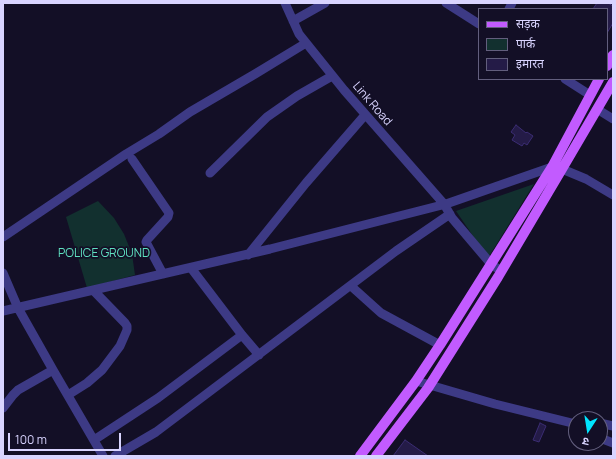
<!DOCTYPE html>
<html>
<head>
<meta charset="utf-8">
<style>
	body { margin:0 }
	#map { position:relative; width:616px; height:459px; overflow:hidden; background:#130f26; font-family:Manrope,"Noto Sans Devanagari",sans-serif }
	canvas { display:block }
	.frame { position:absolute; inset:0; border:4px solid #d9d4ff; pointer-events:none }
	.legend { position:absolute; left:478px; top:8px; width:130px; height:72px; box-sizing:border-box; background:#130f26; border:1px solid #625e7d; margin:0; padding:5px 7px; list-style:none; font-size:12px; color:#d9d4ff }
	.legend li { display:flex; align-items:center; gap:8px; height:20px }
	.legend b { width:20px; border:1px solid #625e7d }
	.north { position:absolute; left:568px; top:411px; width:40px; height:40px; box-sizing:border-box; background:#130f26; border:1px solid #625e7d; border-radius:50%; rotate:192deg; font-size:11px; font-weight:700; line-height:16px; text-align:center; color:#d9d4ff }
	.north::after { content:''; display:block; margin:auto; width:14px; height:18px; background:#00e5ff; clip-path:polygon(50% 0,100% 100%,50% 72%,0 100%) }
	.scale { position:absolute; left:8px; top:433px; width:113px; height:18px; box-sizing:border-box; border:2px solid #d9d4ff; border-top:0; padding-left:5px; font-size:12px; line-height:14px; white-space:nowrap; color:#d9d4ff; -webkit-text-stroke:3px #130f26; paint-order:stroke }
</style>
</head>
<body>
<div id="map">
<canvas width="616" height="459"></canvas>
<div class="frame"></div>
<ul class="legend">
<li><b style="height:5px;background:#c25bff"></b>सड़क</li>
<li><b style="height:11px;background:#12302f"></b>पार्क</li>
<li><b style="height:11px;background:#241b47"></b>इमारत</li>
</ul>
<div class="north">उ</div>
<div class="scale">100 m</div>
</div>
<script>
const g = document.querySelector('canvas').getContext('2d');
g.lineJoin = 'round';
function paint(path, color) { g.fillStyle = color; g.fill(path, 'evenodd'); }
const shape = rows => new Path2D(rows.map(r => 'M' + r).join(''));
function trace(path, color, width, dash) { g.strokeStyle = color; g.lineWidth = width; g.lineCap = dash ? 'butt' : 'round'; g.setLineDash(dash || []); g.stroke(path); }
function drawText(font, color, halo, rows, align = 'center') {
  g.font = font + ' Manrope,sans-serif'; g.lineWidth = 3.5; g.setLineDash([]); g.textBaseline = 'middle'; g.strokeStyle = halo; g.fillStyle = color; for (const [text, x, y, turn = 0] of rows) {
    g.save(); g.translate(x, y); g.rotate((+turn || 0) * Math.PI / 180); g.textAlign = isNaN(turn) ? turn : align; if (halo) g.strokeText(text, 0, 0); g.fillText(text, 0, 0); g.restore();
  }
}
paint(shape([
	[534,184,488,258,456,211],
	[98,201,114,218,124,234,132,254,135,275,87,288,66,217]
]), '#12302f');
const building = shape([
	[597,3,608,3,613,6,613,23,607,33,607,9,593,9,597,3],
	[516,125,526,133,527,132,533,136,527,145,524,143,522,146,512,140,515,135,511,132,516,125],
	[540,423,546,426,539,442,533,440,540,423],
	[405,440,428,456,393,456,405,440]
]);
paint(building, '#241b47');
trace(building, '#3b2d73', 1);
trace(shape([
	[285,3,299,34,344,90,444,204,452,218,491,264,501,271],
	[446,3,479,24],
	[509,9,512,3],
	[293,21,325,3],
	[565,79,590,95],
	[597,109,613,119],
	[132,159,169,213,168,217,147,240,146,242,163,274],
	[210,173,267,117,297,96,332,76],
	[3,237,126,154,159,134,190,112,255,74,306,43],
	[248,255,306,183,365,115],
	[191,268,242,335,259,355],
	[3,273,18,308,53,370,103,456],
	[351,286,381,313,440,345],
	[3,311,270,249,446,204,552,167,562,169,586,179,613,195],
	[416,381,495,404,576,424],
	[68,395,87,383,102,370,120,346,127,330,127,326,125,323,93,290],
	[3,408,13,395,18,390,53,370],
	[600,425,604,424,613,426],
	[600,438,613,443],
	[94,440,158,398,242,335],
	[115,456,156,432,396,251,450,214]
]), '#3d3a85', 9);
trace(shape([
	[607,66,613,55],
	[360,456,416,381,440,345,491,264,552,167,599,79],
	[376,456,428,388,498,277,562,169,613,82]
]), '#c25bff', 10);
drawText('12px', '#d9d4ff', '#130f26', [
	["Link Road",372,104,49]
]);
drawText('12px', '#5fe0c0', '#130f26', [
	["POLICE GROUND",104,254]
]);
</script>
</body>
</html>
